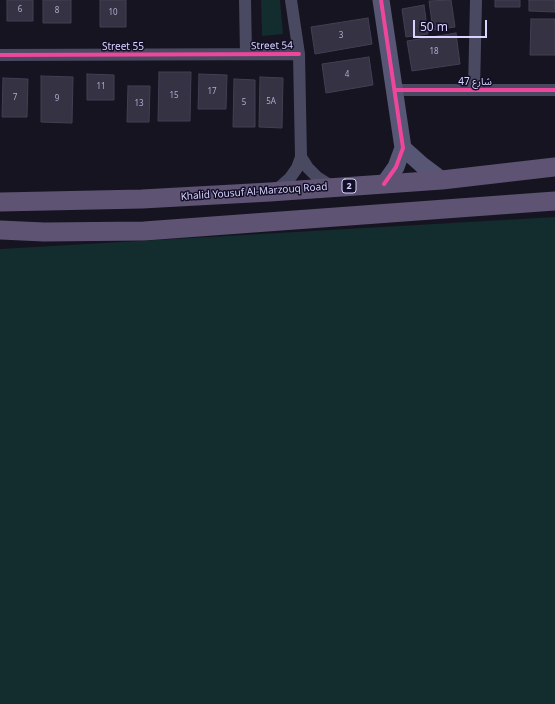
<!DOCTYPE html>
<html>
<head>
<meta charset="utf-8">
<style>
	body { margin:0 }
	#map { position:relative; width:555px; height:704px; overflow:hidden; background:#161421; font-family:"Noto Sans",sans-serif }
	canvas { display:block }
	.scale { position:absolute; left:413px; top:20px; width:74px; height:18px; box-sizing:border-box; border:2px solid #d9d4ff; border-top:0; padding-left:5px; font-size:12px; line-height:14px; white-space:nowrap; color:#d9d4ff; -webkit-text-stroke:3px #130f26; paint-order:stroke }
</style>
</head>
<body>
<div id="map">
<canvas width="555" height="704"></canvas>
<div class="scale">50 m</div>
</div>
<script>
const g = document.querySelector('canvas').getContext('2d');
g.lineJoin = 'round';
function paint(path, color) { g.fillStyle = color; g.fill(path, 'evenodd'); }
const shape = rows => new Path2D(rows.map(r => 'M' + r).join(''));
function trace(path, color, width, dash) { g.strokeStyle = color; g.lineWidth = width; g.lineCap = dash ? 'butt' : 'round'; g.setLineDash(dash || []); g.stroke(path); }
function drawText(font, color, halo, rows, align = 'center') {
  g.font = font + ' "Noto Sans","Noto Sans Arabic",sans-serif'; g.lineWidth = 3; g.setLineDash([]); g.textBaseline = 'middle'; g.strokeStyle = halo; g.fillStyle = color; for (const [text, x, y, turn = 0] of rows) {
    g.save(); g.translate(x, y); g.rotate((+turn || 0) * Math.PI / 180); g.textAlign = isNaN(turn) ? turn : align; if (halo) g.strokeText(text, 0, 0); g.fillText(text, 0, 0); g.restore();
  }
}
paint(shape([
	[261,0,280,0,283,34,262,36],
	[555,217,555,704,0,704,0,249]
]), '#132c2d');
const building = shape([
	[7,0,33,0,33,21,7,21,7,0],
	[43,0,71,0,71,23,43,23,43,0],
	[100,0,126,0,126,27,100,27,100,0],
	[451,0,455,27,433,30,429,1,451,0],
	[495,0,520,0,520,7,495,7,495,0],
	[529,0,555,0,555,12,529,11,529,0],
	[424,5,428,34,406,37,402,9,424,5],
	[368,18,372,44,315,54,311,27,368,18],
	[531,19,555,19,555,55,530,55,531,19],
	[456,33,460,64,412,71,407,41,456,33],
	[369,57,373,85,326,93,322,64,369,57],
	[159,72,191,72,190,121,158,121,159,72],
	[87,74,114,75,114,100,87,100,87,74],
	[199,74,227,75,226,109,198,109,199,74],
	[41,76,73,77,72,123,41,122,41,76],
	[260,77,283,78,282,128,259,127,260,77],
	[3,78,28,79,27,117,2,117,3,78],
	[234,79,255,80,255,127,233,127,234,79],
	[128,86,150,86,149,122,127,122,128,86]
]);
paint(building, '#343243');
trace(building, '#433f54', 1);
trace(shape([
	[245,0,246,54],
	[0,55,299,54],
	[395,90,555,90],
	[474,90,476,0],
	[301,157,308,168,317,177,328,184,335,186],
	[273,190,281,186,290,178,297,168,301,157,299,54,291,0]
]), '#4a4962', 12);
trace(shape([
	[381,0,403,148,396,167,384,184],
	[403,148,422,165,442,180]
]), '#575674', 17);
trace(shape([
	[0,202,142,199,270,192,442,180,555,167],
	[0,230,44,232,144,231,555,201]
]), '#5e5373', 19);
trace(shape([
	[381,0,403,148,396,167,384,184],
	[0,55,299,54],
	[395,90,555,90]
]), '#ed469a', 4);
drawText('8px', '#b0acd0', null, [
	["6",20,10],
	["8",57,11],
	["10",113,13],
	["3",341,36],
	["18",434,52],
	["4",347,75],
	["11",101,87],
	["17",212,92],
	["15",174,96],
	["7",15,98],
	["9",57,99],
	["5A",271,102],
	["5",244,103],
	["13",139,104]
]);
for (const [x, y, w] of [
	[349,186,14]
]) { const box = new Path2D(); box.roundRect(x - w / 2, y - 7, w, 14, 3); g.fillStyle = '#130f26'; g.fill(box); trace(box, '#d9d4ff', 1); }
drawText('bold 9px', '#d9d4ff', null, [
	["2",349,186]
]);
drawText('10px', '#d9d4ff', '#130f26', [
	["Street 54",272,46,-1],
	["Street 55",123,47],
	["شارع 47",475,82],
	["Khalid Yousuf Al-Marzouq Road",254,192,-4]
]);
</script>
</body>
</html>
